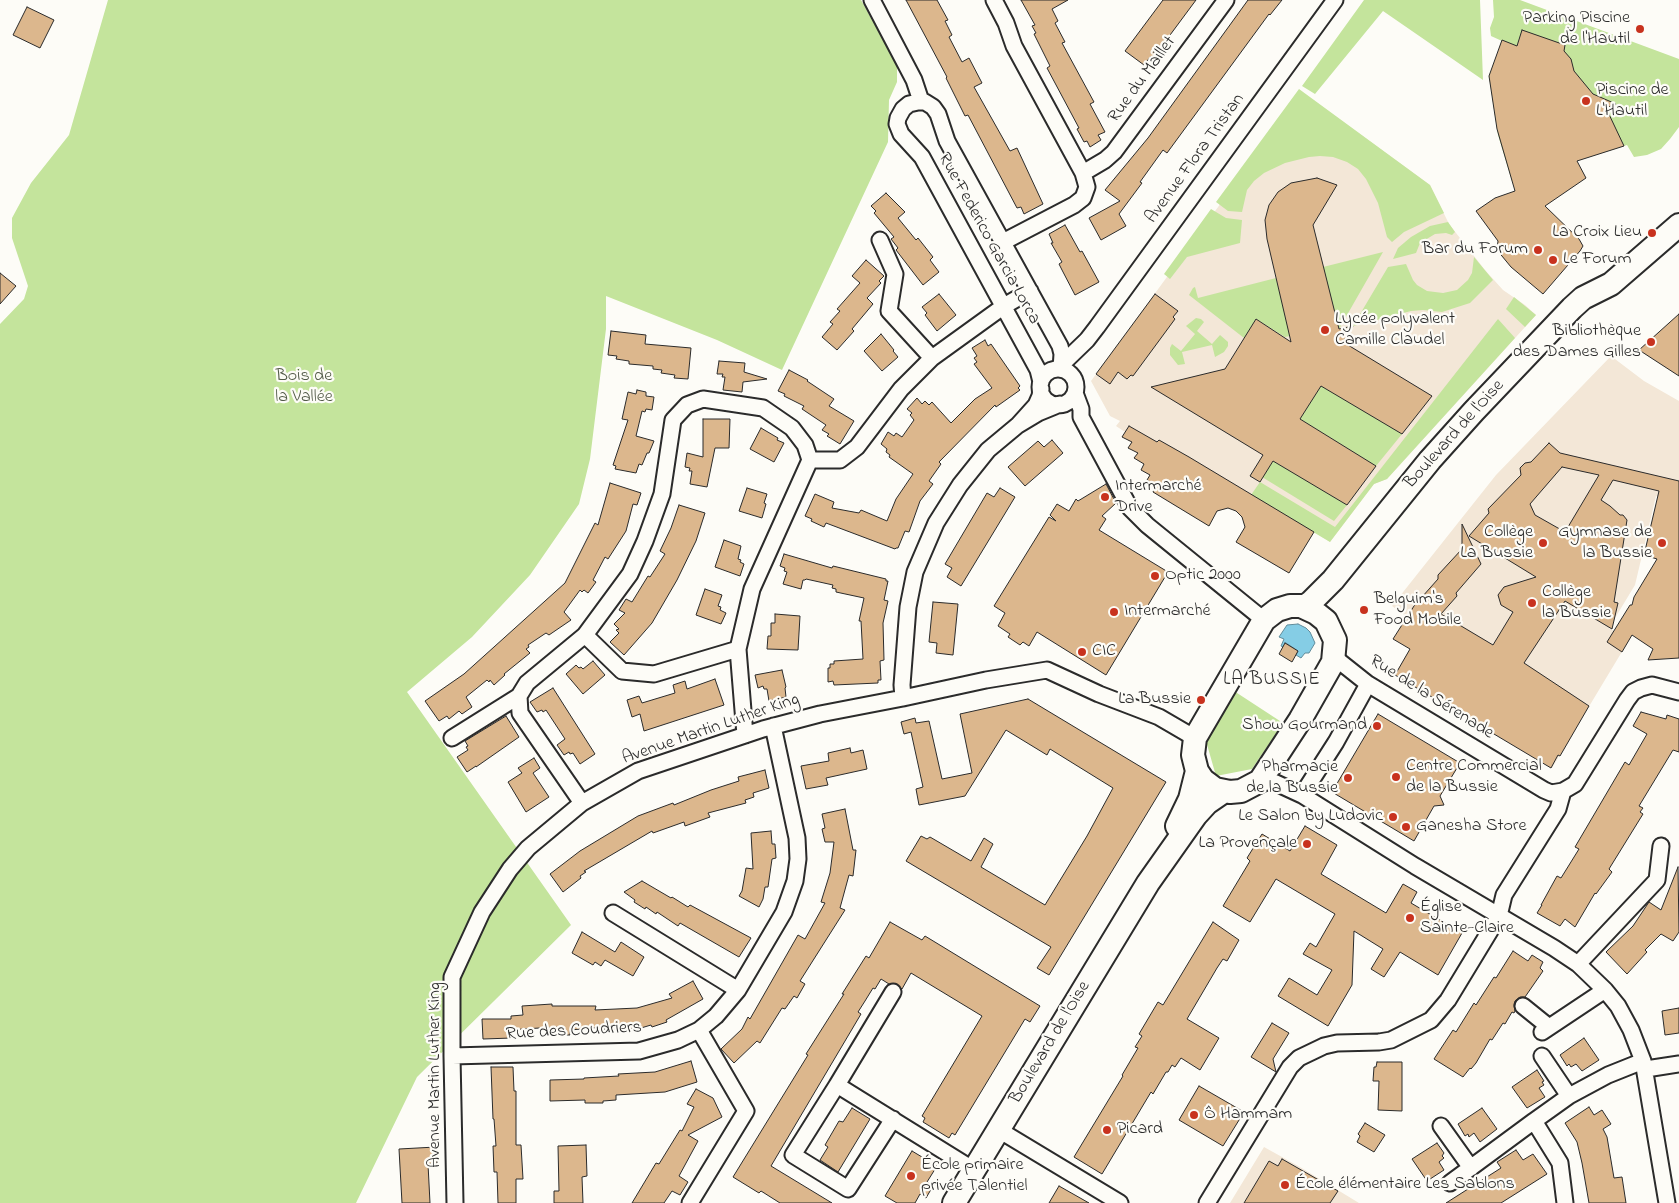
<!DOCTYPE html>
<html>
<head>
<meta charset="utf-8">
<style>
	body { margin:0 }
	canvas { display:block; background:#fdfcf7 }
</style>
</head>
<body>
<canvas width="1679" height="1203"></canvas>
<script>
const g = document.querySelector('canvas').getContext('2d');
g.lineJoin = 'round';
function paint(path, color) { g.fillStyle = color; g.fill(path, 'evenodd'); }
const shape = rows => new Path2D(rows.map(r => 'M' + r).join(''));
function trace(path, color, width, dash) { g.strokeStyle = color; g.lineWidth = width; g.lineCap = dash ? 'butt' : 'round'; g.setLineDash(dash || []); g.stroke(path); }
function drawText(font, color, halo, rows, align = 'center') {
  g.font = font + ' "Indie Flower",sans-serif'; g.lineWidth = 4.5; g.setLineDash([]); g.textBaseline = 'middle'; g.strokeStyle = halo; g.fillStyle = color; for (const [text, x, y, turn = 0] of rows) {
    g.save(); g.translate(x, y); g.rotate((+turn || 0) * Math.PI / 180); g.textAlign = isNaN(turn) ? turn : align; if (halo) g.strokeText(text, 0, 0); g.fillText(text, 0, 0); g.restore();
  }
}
paint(shape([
	[1302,92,1430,185,1449,224,1485,270,1503,290,1525,305,1536,315,1387,479,1374,484,1330,542,1314,532,1289,573,1236,542,1244,530,1244,524,1242,517,1236,511,1227,508,1218,511,1213,517,1213,518,1209,526,1153,492,1156,486,1147,480,1150,475,1141,470,1144,464,1134,458,1137,453,1128,448,1131,442,1122,437,1125,432,1116,426,1120,421,1110,416,1091,381],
	[1611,356,1644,381,1679,401,1679,501,1656,496,1635,585,1609,628,1629,640,1552,768,1395,674,1410,649,1394,639,1407,617,1392,606,1496,475],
	[1264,1147,1300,1167,1359,1203,1230,1203]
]), '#f3e7d7');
paint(shape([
	[108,0,861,0,897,65,897,82,889,100,888,142,782,370,717,340,606,296,606,329,590,459,579,504,530,575,472,637,407,692,571,925,417,1077,356,1203,0,1203,0,324,24,299,28,286,12,238,12,218,31,183,69,135],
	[1364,0,1480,0,1483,80,1383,11,1315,94,1302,86],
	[1493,0,1520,0,1679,59,1679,127,1670,139,1661,149,1647,155,1634,157,1627,145,1512,181,1498,135,1489,76,1502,41,1491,36,1490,28,1494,17],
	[1299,89,1430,185,1444,213,1404,232,1392,242,1387,237,1378,203,1366,179,1358,169,1347,162,1333,157,1320,156,1309,157,1285,163,1264,173,1254,181,1247,190,1242,212,1228,211,1216,202],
	[1211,209,1226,218,1242,220,1240,243,1187,257,1170,279,1164,274],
	[1448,222,1455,232,1452,235,1446,233,1435,234,1420,243,1416,253,1393,259,1398,248,1411,237,1430,226],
	[1383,252,1339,329,1323,267],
	[1474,257,1493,280,1470,303,1442,312,1423,310,1411,311,1353,326,1388,267,1406,264,1413,280,1417,285,1427,291,1443,293,1457,290,1468,280,1472,273],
	[1276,278,1290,336,1285,337,1256,319,1244,338,1189,295,1193,288,1195,287,1198,298],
	[1514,297,1536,315,1525,327,1506,309],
	[1196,318,1201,319,1204,322,1197,331,1212,344,1220,335,1228,342,1228,346,1224,352,1215,357,1212,345,1182,352,1185,364,1178,365,1170,355,1170,348,1172,344,1181,351,1195,334,1186,326],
	[1498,319,1515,338,1387,479,1374,484,1330,542,1251,495,1260,482,1335,527],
	[1321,386,1402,434,1376,466,1300,419],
	[1273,461,1347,505,1334,521,1262,477],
	[1234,691,1283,723,1252,769,1216,776,1206,741]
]), '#c4e49c');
const water = shape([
	[1298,624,1306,628,1310,632,1315,643,1309,653,1305,653,1301,658,1296,655,1298,651,1286,643,1283,647,1281,646,1284,639,1279,637,1287,625,1298,624]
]);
paint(water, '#85cde5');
trace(water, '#618c9b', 1);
const building = shape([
	[906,0,937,0,948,20,945,21,952,35,949,37,962,62,969,58,982,83,974,87,1010,151,1017,148,1043,204,1024,214,1021,207,1017,208,968,115,965,116,946,78,947,77,906,0],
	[1021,0,1068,0,1052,9,1058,21,1055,23,1065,42,1062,43,1094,102,1090,104,1105,132,1098,135,1101,140,1090,147,1087,141,1084,142,1077,129,1079,128,1047,68,1050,66,1034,34,1036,33,1032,26,1035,25,1021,0],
	[1163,0,1196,0,1153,58,1151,56,1144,65,1125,51,1163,0],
	[1248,0,1282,0,1270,15,1269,14,1167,153,1163,150,1140,182,1142,183,1119,214,1126,226,1101,240,1089,218,1120,201,1105,190,1148,138,1248,0],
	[27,7,54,20,40,48,13,35,27,7],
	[1522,30,1565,45,1564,51,1571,59,1574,71,1593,94,1616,104,1606,108,1624,146,1577,161,1586,178,1545,206,1579,239,1583,246,1580,251,1543,294,1511,267,1497,250,1498,241,1476,211,1495,198,1515,191,1497,129,1489,76,1502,40,1517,46,1522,30],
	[1317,178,1337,185,1313,225,1339,329,1353,326,1343,342,1432,396,1402,434,1321,386,1300,419,1376,466,1347,505,1273,461,1260,482,1250,476,1263,455,1151,387,1225,369,1256,319,1291,342,1267,239,1265,220,1269,205,1278,192,1291,183,1317,178],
	[886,193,905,212,898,218,916,240,918,238,933,257,930,260,939,272,923,285,896,250,898,248,891,239,894,237,874,213,876,211,871,206,886,193],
	[1065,225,1080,252,1082,251,1099,282,1075,295,1062,270,1059,264,1062,262,1051,243,1053,243,1049,234,1065,225],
	[866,260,884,276,879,281,881,283,867,298,873,304,852,329,854,331,837,350,822,337,833,324,830,322,840,311,837,309,860,283,852,276,866,260],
	[0,273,16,286,0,304,0,273],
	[939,294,956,315,937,331,925,315,927,313,922,307,939,294],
	[1155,294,1178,311,1173,317,1175,319,1133,376,1131,375,1127,379,1118,372,1110,384,1096,374,1155,294],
	[1679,314,1679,376,1639,350,1679,314],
	[611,331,646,335,645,344,691,348,688,379,674,378,675,375,661,373,662,370,653,369,653,366,629,364,629,361,616,359,617,356,608,355,611,331],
	[881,334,894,350,893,351,898,357,882,371,864,351,881,334],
	[985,340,988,346,991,344,1002,360,1020,386,1018,388,1020,390,996,407,995,405,939,462,941,464,929,481,933,484,920,501,909,532,905,531,898,548,896,548,895,549,826,523,824,527,811,521,812,519,805,516,815,494,834,502,832,508,859,513,861,510,887,521,896,499,913,474,889,457,890,455,886,452,887,449,881,444,888,432,894,436,896,433,902,437,914,420,910,415,912,413,907,409,917,398,922,404,925,401,929,405,932,402,951,423,975,399,992,388,974,364,977,362,974,358,977,356,972,348,985,340],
	[719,361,745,363,744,372,767,379,743,382,742,392,723,390,725,377,722,377,723,374,717,374,719,361],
	[789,370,808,380,807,381,834,399,829,406,854,421,840,444,827,436,829,434,822,430,826,425,802,409,804,406,784,396,785,394,778,391,789,370],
	[637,390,646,392,646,396,654,397,652,410,646,409,645,412,642,411,636,436,654,441,649,453,647,453,642,465,639,464,636,473,615,469,616,466,613,465,628,420,622,419,628,392,636,394,637,390],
	[703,419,730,419,729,448,715,448,707,487,690,484,692,471,689,471,690,468,685,467,687,453,703,457,703,419],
	[1129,426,1157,442,1159,440,1189,457,1314,532,1289,573,1236,542,1245,527,1242,517,1236,511,1228,508,1217,511,1209,526,1153,492,1156,486,1147,480,1150,475,1141,470,1144,464,1134,458,1138,453,1128,448,1132,442,1122,437,1129,426],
	[761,428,778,438,777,440,784,443,774,462,750,449,761,428],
	[1052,440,1063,453,1025,486,1008,467,1038,441,1044,447,1052,440],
	[1549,443,1560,453,1679,481,1679,658,1648,660,1653,649,1632,635,1622,652,1607,642,1630,605,1632,605,1634,597,1657,559,1644,555,1659,491,1613,480,1601,500,1610,506,1620,515,1623,515,1627,520,1614,602,1618,603,1612,629,1565,601,1524,663,1589,706,1560,756,1558,755,1551,768,1395,675,1410,649,1393,639,1414,606,1438,579,1438,575,1462,549,1462,524,1481,564,1456,593,1457,596,1441,614,1493,645,1513,612,1501,605,1498,595,1504,587,1536,577,1469,536,1489,513,1488,509,1521,475,1520,468,1525,463,1531,462,1549,443],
	[1562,467,1599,475,1565,532,1535,515,1530,504,1562,467],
	[610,483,641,493,637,505,633,504,626,531,608,559,605,557,593,580,596,582,588,593,584,590,582,592,580,590,564,612,571,620,549,635,546,633,528,645,529,647,526,649,530,653,504,674,505,675,494,685,490,680,489,682,487,680,466,697,472,707,462,714,459,711,449,719,447,716,439,721,425,701,464,674,565,583,595,523,598,525,610,483],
	[1106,484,1116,503,1102,516,1106,519,1099,530,1168,572,1106,675,1037,632,1029,646,1023,642,1020,645,1008,637,1010,634,998,626,1005,613,994,606,1049,517,1056,521,1050,515,1057,504,1069,511,1076,499,1078,501,1106,484],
	[747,488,767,494,764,503,766,504,762,518,739,511,747,488],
	[1000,488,1015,497,961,586,947,577,952,568,945,564,987,493,994,497,1000,488],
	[679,505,705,513,696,541,677,580,652,623,624,655,610,642,619,633,616,630,619,629,614,624,625,613,619,610,626,599,632,602,648,576,650,577,665,554,660,551,671,528,679,505],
	[724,540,741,546,738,559,741,560,740,562,744,564,740,576,715,567,724,540],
	[784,554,832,568,833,566,886,579,886,581,888,581,884,600,888,601,883,623,884,660,880,661,881,680,878,680,878,683,834,685,833,681,828,682,828,668,830,668,830,664,834,664,834,661,863,659,861,621,859,621,864,598,836,592,836,589,832,588,833,585,806,579,805,580,803,580,801,589,783,584,787,572,784,571,785,568,780,566,784,554],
	[705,589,722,595,718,606,721,607,720,610,726,613,721,624,696,615,705,589],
	[933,602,958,604,953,655,936,653,937,643,929,642,933,602],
	[775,614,800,616,798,650,767,649,768,636,771,636,771,623,775,623,775,614],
	[1285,643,1298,651,1292,662,1279,654,1285,643],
	[593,661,605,675,583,694,566,674,576,665,579,668,581,667,583,669,593,661],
	[782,670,786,687,785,688,786,697,769,701,767,689,764,689,763,686,758,688,755,675,782,670],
	[715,679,724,705,644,731,640,714,632,717,627,700,639,696,642,703,675,693,673,685,685,681,687,689,715,679],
	[553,688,595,754,580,764,573,753,570,754,569,752,564,755,557,745,565,739,546,710,543,712,542,710,537,712,530,702,553,688],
	[1028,699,1166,782,1049,975,1037,968,1051,947,906,861,921,836,927,839,930,837,971,861,984,838,993,844,981,867,1045,905,1087,836,1113,788,1050,749,1047,755,1006,730,965,796,919,805,916,789,923,787,911,732,904,734,901,722,915,718,916,723,929,721,942,779,972,773,960,714,1028,699],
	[1641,712,1666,719,1667,715,1679,719,1679,752,1673,750,1639,806,1643,808,1640,812,1643,814,1609,869,1612,872,1596,894,1595,893,1575,927,1565,919,1560,926,1537,913,1542,905,1541,905,1557,876,1561,878,1579,849,1575,847,1625,762,1629,765,1647,734,1633,726,1641,712],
	[1378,714,1460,763,1440,796,1444,805,1434,806,1414,841,1332,792,1378,714],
	[506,716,519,737,476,767,476,766,467,772,457,757,468,750,466,747,468,746,465,741,506,716],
	[850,748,851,753,863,750,867,769,826,778,828,785,806,789,801,766,829,761,828,753,850,748],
	[534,758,540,768,533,773,549,797,526,812,508,782,522,773,518,768,534,758],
	[765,770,769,788,753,793,754,797,745,800,746,803,708,813,710,817,685,826,684,822,653,833,652,831,584,871,586,872,580,876,581,878,563,892,550,874,580,851,638,816,673,803,674,805,711,790,739,781,738,777,765,770],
	[845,809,853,850,856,850,853,876,849,875,840,908,845,910,800,981,805,984,797,998,794,996,785,1009,782,1008,760,1043,757,1041,734,1063,721,1049,742,1029,748,1017,750,1019,798,935,805,939,825,903,821,902,830,873,834,842,825,842,822,829,825,828,822,814,845,809],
	[1305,826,1337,845,1321,874,1386,913,1403,884,1417,892,1411,903,1462,933,1438,975,1400,952,1384,977,1371,969,1383,949,1354,931,1352,985,1328,1026,1278,996,1289,978,1317,995,1332,970,1303,954,1310,943,1316,947,1335,914,1276,879,1250,922,1223,906,1250,861,1247,858,1262,834,1290,851,1305,826],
	[771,831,772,844,775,844,776,858,772,859,768,887,765,887,763,899,759,907,739,896,742,891,746,868,753,869,751,833,771,831],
	[1678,867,1679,932,1673,941,1661,934,1645,950,1647,952,1627,974,1606,952,1633,926,1649,902,1661,910,1678,867],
	[642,881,671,898,672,897,688,907,690,905,703,912,751,938,739,957,680,923,678,926,657,912,656,914,646,907,645,909,634,902,635,900,624,892,642,881],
	[890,922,922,940,925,936,1040,1006,1030,1022,1025,1019,955,1135,952,1133,949,1138,923,1122,925,1118,922,1116,982,1016,911,973,902,989,897,984,889,984,881,979,875,989,873,988,865,1001,858,1012,861,1014,771,1166,832,1203,780,1203,761,1191,759,1193,733,1177,808,1055,806,1054,844,994,842,994,866,956,869,958,890,922],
	[1213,922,1239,940,1227,961,1223,959,1217,968,1187,1019,1219,1038,1200,1070,1181,1058,1175,1067,1172,1065,1168,1072,1166,1072,1153,1094,1151,1092,1102,1174,1074,1157,1123,1076,1122,1075,1138,1048,1135,1047,1142,1036,1139,1034,1158,1002,1163,1005,1213,922],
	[582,932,615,952,621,942,644,957,633,976,605,960,601,966,595,962,593,965,572,953,582,932],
	[1513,951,1528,961,1532,955,1543,962,1540,968,1543,971,1525,997,1520,997,1515,1001,1514,1005,1515,1011,1514,1013,1512,1012,1505,1024,1503,1023,1492,1040,1490,1039,1476,1063,1471,1069,1470,1068,1463,1077,1434,1059,1453,1030,1456,1032,1474,1003,1476,1005,1494,977,1496,978,1513,951],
	[693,981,703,999,666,1020,667,1022,652,1027,651,1025,641,1028,605,1030,604,1027,570,1030,570,1035,557,1035,557,1027,523,1029,511,1030,512,1038,483,1039,482,1019,511,1019,511,1016,523,1015,522,1006,552,1004,552,1006,596,1006,595,1010,637,1008,672,998,669,994,693,981],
	[1679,1008,1679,1033,1665,1035,1662,1011,1679,1008],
	[1272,1023,1289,1033,1273,1059,1276,1072,1251,1057,1272,1023],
	[1584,1038,1599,1060,1582,1071,1576,1064,1571,1067,1569,1064,1567,1066,1560,1055,1584,1038],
	[691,1061,697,1082,665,1092,616,1095,616,1100,603,1101,603,1103,585,1103,585,1100,550,1101,550,1080,584,1079,584,1078,619,1076,618,1074,655,1072,691,1061],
	[1377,1062,1402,1062,1402,1111,1378,1110,1379,1081,1373,1081,1374,1067,1376,1067,1377,1062],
	[491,1067,513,1067,514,1091,516,1091,516,1145,521,1145,523,1179,516,1179,516,1203,498,1203,497,1172,494,1172,493,1146,496,1146,494,1119,493,1119,491,1067],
	[1537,1070,1544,1081,1542,1082,1544,1085,1539,1088,1545,1097,1527,1108,1512,1087,1537,1070],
	[1199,1086,1244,1112,1223,1146,1179,1120,1199,1086],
	[696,1089,713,1098,722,1117,688,1135,698,1141,679,1176,688,1182,680,1195,672,1191,664,1203,632,1203,656,1163,659,1164,680,1130,682,1131,694,1107,687,1104,696,1089],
	[1589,1107,1594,1115,1602,1110,1611,1124,1603,1129,1607,1137,1614,1178,1622,1177,1626,1203,1589,1203,1582,1163,1577,1142,1565,1123,1589,1107],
	[852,1108,870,1119,838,1172,820,1160,828,1147,825,1145,839,1121,843,1122,852,1108],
	[1482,1108,1497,1129,1480,1142,1474,1133,1469,1137,1468,1134,1465,1136,1458,1124,1482,1108],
	[1365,1123,1385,1135,1374,1152,1357,1142,1360,1136,1358,1134,1365,1123],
	[1437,1143,1444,1153,1442,1156,1444,1158,1439,1162,1444,1170,1427,1181,1412,1159,1437,1143],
	[586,1145,587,1176,582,1177,583,1203,554,1203,554,1191,559,1191,558,1146,586,1145],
	[436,1147,437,1163,428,1164,430,1203,402,1203,399,1149,436,1147],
	[1516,1150,1523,1160,1533,1154,1547,1174,1501,1203,1446,1203,1501,1168,1497,1162,1516,1150],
	[912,1151,937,1166,927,1182,933,1186,926,1198,920,1194,915,1203,897,1203,885,1196,912,1151],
	[1282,1159,1338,1191,1330,1203,1244,1203,1269,1161,1278,1166,1282,1159],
	[1059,1186,1089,1203,1049,1203,1059,1186]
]);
paint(building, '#dcb78d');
trace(building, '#2b2b2b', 1);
const street = shape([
	[872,0,914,80,921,101],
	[994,0,1006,23,1014,46,1083,173,1087,187,1083,198,1074,205,1003,242],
	[1083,173,1105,160,1114,152,1226,0],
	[880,240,895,274,889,311,932,358],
	[1058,368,1087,340,1097,327,1335,0],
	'1040 387a18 18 0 1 1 36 0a18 18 0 1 1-36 0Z',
	[1041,382,1038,370,922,157,901,134,897,124,898,118,903,109,909,104,918,102,925,102,933,107,938,114,947,141,1060,346,1062,354,1061,369],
	[1041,389,1040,396,1036,405,1018,425,1038,413,1060,404],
	[1075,393,1081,409,1081,417,1130,508,1147,525,1264,620],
	[585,635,622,671,654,674,738,649],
	[1334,657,1368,684,1544,790,1551,793,1563,791,1575,784,1627,700,1633,692,1641,688,1652,685,1679,692],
	[903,698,902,685,908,607,915,572,936,523,960,485,988,450,1018,425],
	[745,735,738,649,752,589,810,460,840,460,857,447,901,389,932,358,1004,306,1030,291],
	[452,738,519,696],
	[1260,781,1276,783,1302,795,1415,866,1554,948,1578,964,1605,990,1618,1006,1631,1030,1643,1061,1667,1203],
	[1302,795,1336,742,1368,684],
	[582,803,520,713,519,696,527,683,585,635,630,574,645,541,662,494,673,420,687,405,703,399,763,408,792,428,805,445,810,460],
	[613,913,738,990],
	[1578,964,1657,880,1661,846],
	[893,992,837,1085,974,1170],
	[1523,1006,1549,1027],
	[1542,1032,1605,990],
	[452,1056,639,1051,678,1040,699,1030,716,1016,738,990,784,912,795,881,798,859,797,838,773,726],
	[1542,1056,1569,1096],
	[1646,1069,1679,1064],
	[837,1085,793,1155,848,1189,893,1119],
	[1534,1121,1569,1096,1608,1075,1643,1061],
	[1441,1126,1471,1168],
	[999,1130,1120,1203],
	[1450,1183,1534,1121,1560,1163,1565,1203],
	[455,1203,452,1056,452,977,482,912,510,869,528,848,582,803,638,771,763,729,820,714,903,698,986,680,1047,670,1099,694,1159,717,1195,738],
	[690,1203,746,1111,699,1030],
	[1207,1203,1290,1067,1299,1058,1324,1046,1337,1043,1379,1042,1391,1040,1431,1020,1448,1000,1499,916,1504,895,1558,809,1563,791]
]);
const secondary = shape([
	[1290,606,1301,606,1316,613,1326,621,1335,640,1333,662,1300,720,1260,781,1241,791,1230,792,1215,789,1203,780,1197,771,1193,755,1195,738,1264,620,1277,610,1290,606],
	[1301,606,1304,607,1311,602,1333,580,1430,460,1474,411,1572,308,1583,298,1611,284,1679,225],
	[1177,826,1190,799,1197,771],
	[954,1203,1148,883,1196,815,1207,803,1223,792]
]);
trace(street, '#2b2b2b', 19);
trace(secondary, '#2b2b2b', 26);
trace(street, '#fdfcf7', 15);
trace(secondary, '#fdfcf7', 22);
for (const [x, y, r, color] of [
	[1640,29,5,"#c8321e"],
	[1586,101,5,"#c8321e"],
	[1652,233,5,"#c8321e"],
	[1538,250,5,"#c8321e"],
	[1553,260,5,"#c8321e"],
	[1325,330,5,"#c8321e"],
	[1651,342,5,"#c8321e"],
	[1105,497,5,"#c8321e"],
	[1543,543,5,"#c8321e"],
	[1662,543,5,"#c8321e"],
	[1155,576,5,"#c8321e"],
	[1532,603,5,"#c8321e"],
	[1364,610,5,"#c8321e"],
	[1114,612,5,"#c8321e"],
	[1082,652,5,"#c8321e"],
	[1201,700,5,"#c8321e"],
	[1377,726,5,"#c8321e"],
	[1396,777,5,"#c8321e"],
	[1348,778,5,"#c8321e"],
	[1393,817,5,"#c8321e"],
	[1406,827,5,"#c8321e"],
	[1307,844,5,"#c8321e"],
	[1410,918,5,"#c8321e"],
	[1194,1115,5,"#c8321e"],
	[1107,1130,5,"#c8321e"],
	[911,1176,5,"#c8321e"],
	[1285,1185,5,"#c8321e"]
]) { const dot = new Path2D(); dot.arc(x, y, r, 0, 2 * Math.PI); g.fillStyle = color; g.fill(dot); trace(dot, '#fdfcf7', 2); }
drawText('18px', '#2b2b2b', '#fdfcf7', [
	["Parking Piscine",1630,19,"right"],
	["de l'Hautil",1630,40,"right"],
	["Piscine de",1596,91],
	["L'Hautil",1596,112],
	["La Croix Lieu",1642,233,"right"],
	["Bar du Forum",1528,250,"right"],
	["Le Forum",1563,260],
	["Lycée polyvalent",1335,320],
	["Camille Claudel",1335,341],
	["Bibliothèque",1641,332,"right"],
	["des Dames Gilles",1641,353,"right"],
	["Intermarché",1115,487],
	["Drive",1115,508],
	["Collège",1533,533,"right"],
	["La Bussie",1533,554,"right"],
	["Gymnase de",1652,533,"right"],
	["la Bussie",1652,554,"right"],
	["Optic 2000",1165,576],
	["Collège",1542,593],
	["la Bussie",1542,614],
	["Belguim's",1374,600],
	["Food Mobile",1374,621],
	["Intermarché",1124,612],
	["CIC",1092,652],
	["La Bussie",1191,700,"right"],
	["Show Gourmand",1367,726,"right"],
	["Centre Commercial",1406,767],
	["de la Bussie",1406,788],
	["Pharmacie",1338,768,"right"],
	["de la Bussie",1338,789,"right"],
	["Le Salon by Ludovic",1383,817,"right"],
	["Ganesha Store",1416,827],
	["La Provençale",1297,844,"right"],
	["Église",1420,908],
	["Sainte-Claire",1420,929],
	["Ô Hammam",1204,1115],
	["Picard",1117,1130],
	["École primaire",921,1166],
	["privée Talentiel",921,1187],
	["École élémentaire Les Sablons",1295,1185]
], 'left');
drawText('18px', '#2b2b2b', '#fdfcf7', [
	["Rue du Maillet",1143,80,-54],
	["Avenue Flora Tristan",1196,159,-54],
	["Rue Federico Garcia Lorca",988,239,61],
	["Boulevard de l'Oise",1455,435,-48],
	["Rue de la Sérenade",1431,698,32],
	["Avenue Martin Luther King",711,730,-19],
	["Rue des Coudriers",574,1032,-3],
	["Boulevard de l'Oise",1051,1043,-59],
	["Avenue Martin Luther King",436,1075,-90]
]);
drawText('18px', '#515947', '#fdfcf7', [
	["Bois de",304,377],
	["la Vallée",304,398]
]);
g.letterSpacing = '1px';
drawText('19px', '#2b2b2b', '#fdfcf7', [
	["LA BUSSIE",1272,681]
]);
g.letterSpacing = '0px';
</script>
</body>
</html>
